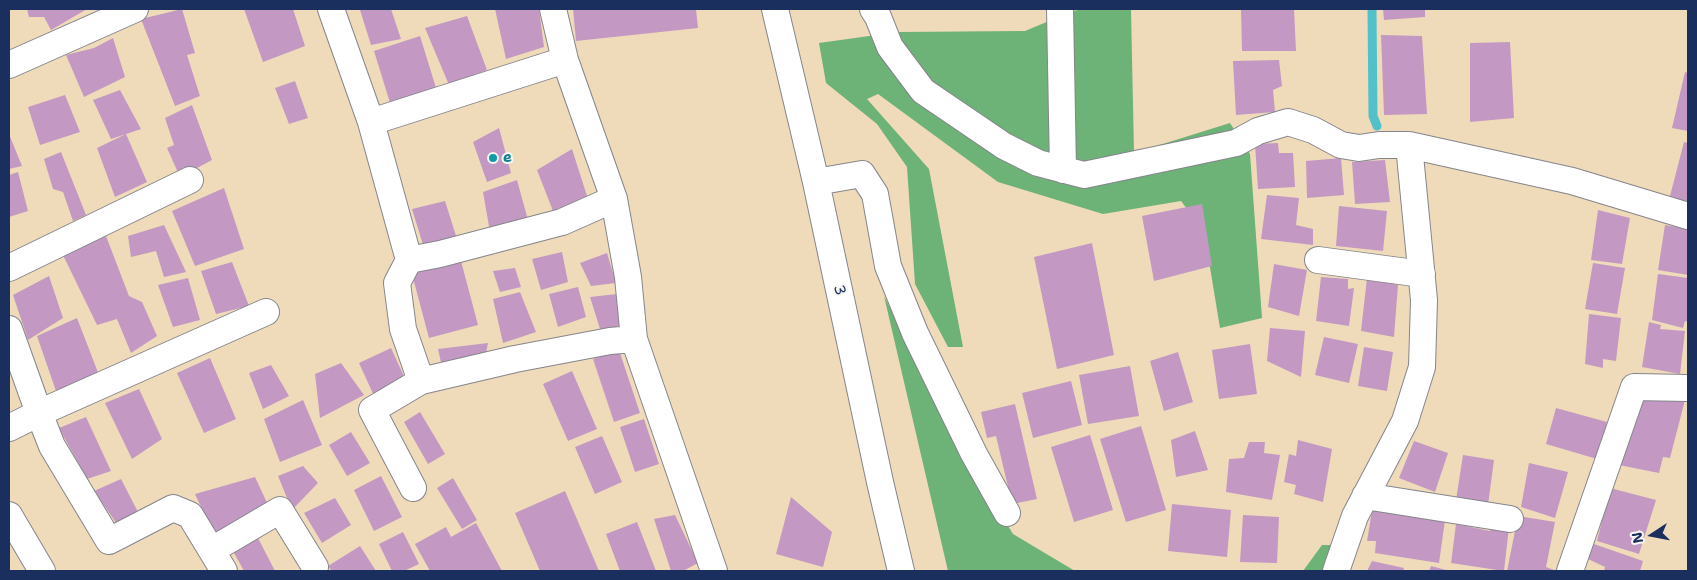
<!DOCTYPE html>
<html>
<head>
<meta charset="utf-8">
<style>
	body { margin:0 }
	#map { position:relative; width:1697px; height:580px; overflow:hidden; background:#efdbba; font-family:"Shantell Sans",sans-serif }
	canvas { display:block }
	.frame { position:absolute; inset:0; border:10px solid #1b2f5e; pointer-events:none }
	.north { position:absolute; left:1627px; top:510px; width:50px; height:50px; -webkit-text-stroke:4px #f6f6f2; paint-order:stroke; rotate:259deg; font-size:14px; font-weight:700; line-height:20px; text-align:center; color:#1b2f5e }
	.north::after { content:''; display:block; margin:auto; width:18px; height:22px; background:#1b2f5e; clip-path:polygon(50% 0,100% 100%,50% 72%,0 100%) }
</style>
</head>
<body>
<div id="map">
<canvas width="1697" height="580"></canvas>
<div class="frame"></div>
<div class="north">N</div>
</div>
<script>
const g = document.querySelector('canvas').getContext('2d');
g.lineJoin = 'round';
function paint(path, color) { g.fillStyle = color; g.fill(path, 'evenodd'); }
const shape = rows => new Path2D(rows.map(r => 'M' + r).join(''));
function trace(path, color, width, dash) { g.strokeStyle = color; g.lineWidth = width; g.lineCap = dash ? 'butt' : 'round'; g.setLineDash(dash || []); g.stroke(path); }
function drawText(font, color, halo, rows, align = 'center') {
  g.font = font + ' "Shantell Sans",sans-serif'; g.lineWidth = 4; g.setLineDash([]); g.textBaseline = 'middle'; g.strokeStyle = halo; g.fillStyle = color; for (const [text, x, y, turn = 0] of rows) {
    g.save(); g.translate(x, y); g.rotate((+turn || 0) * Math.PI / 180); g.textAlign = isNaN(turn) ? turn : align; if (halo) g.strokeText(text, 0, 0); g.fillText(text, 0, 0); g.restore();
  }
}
paint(shape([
	[1083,9,1131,9,1134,153,1230,123,1250,154,1262,318,1220,328,1204,231,1181,201,1103,214,998,182,878,94,867,99,929,169,963,347,948,347,915,284,907,167,877,124,826,83,819,43,898,32,1025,31,1073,11],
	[884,296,967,459,1013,534,1075,571,948,571],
	[1322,545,1330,545,1334,552,1326,571,1303,571]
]), '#6db277');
trace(shape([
	[1372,9,1373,116,1377,126]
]), '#53c1ca', 9);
paint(shape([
	[27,9,87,9,51,30,44,17,29,17],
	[182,9,195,53,187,55,200,96,175,106,141,19],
	[244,9,293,9,305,46,263,62],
	[364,9,391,9,401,39,371,45,360,10],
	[495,9,539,9,544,47,506,59],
	[573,9,696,9,698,28,576,41],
	[1241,9,1294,9,1296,51,1242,51],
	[1383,9,1425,9,1425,17,1384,20],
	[467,16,487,70,449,85,425,28],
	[1381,35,1422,36,1427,114,1384,115],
	[420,36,437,91,391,106,374,51],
	[113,38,125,77,84,97,66,55,94,48],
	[1510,42,1514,118,1470,122,1470,43],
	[1279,60,1282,86,1273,90,1275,112,1236,115,1233,61],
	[1685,72,1688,73,1688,131,1672,128],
	[295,81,308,118,289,124,275,88],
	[120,90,141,129,126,134,147,182,115,197,97,148,126,134,111,139,93,100],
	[65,95,80,132,40,145,28,107],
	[192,105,212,160,180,177,167,148,174,145,165,118],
	[499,128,511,173,487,182,473,142],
	[9,134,22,166,9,169],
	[1684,142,1688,143,1688,202,1670,196],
	[1278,143,1279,153,1293,153,1295,187,1258,189,1255,144],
	[572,149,587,196,553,211,537,170],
	[61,152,86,215,73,221,63,192,53,189,44,159],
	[1341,158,1344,195,1307,198,1306,161],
	[1385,160,1390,202,1355,204,1352,162],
	[18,172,28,211,9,217,9,175],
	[517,180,528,220,490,232,483,192],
	[224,188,244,249,195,266,172,211],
	[1267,195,1299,198,1296,225,1313,229,1313,245,1261,239],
	[445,201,458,242,424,248,412,209],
	[1202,204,1212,266,1154,281,1142,216],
	[1339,206,1387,211,1383,251,1336,246],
	[1598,210,1630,218,1622,264,1591,260],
	[164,225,186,272,164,277,156,251,131,257,128,236],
	[1665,225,1688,229,1688,275,1658,270],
	[106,236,129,296,142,302,157,336,131,353,117,319,97,325,63,255],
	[1092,243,1114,355,1057,369,1034,257],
	[562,252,568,282,541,290,532,259],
	[607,253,616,283,591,286,580,263],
	[461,261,478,325,429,338,412,274],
	[232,262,249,306,216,314,201,271],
	[1593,263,1625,268,1617,314,1585,309],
	[1274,264,1307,270,1299,316,1268,307],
	[515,268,521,287,500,292,493,271],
	[1658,274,1688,278,1688,322,1685,321,1683,328,1652,320],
	[49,276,63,318,28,340,13,295],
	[1321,277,1348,279,1348,289,1354,288,1349,326,1316,321],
	[188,278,200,320,173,327,158,285],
	[1367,278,1398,285,1394,337,1361,331],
	[578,287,586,317,558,327,549,294],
	[520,292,536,332,503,343,493,299],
	[617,294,629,322,601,332,590,297],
	[1589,314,1621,318,1616,361,1603,359,1603,368,1585,364],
	[77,318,99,375,57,394,37,336],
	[1649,322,1661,325,1660,329,1685,331,1680,374,1642,367],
	[1270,328,1305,331,1301,377,1267,361],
	[1324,337,1358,344,1349,383,1315,375],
	[488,343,485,358,444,376,438,349],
	[1250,344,1257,394,1219,399,1212,350],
	[1364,347,1393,352,1387,391,1358,386],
	[391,348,407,383,375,398,359,363],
	[619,350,640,413,614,422,593,359],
	[1178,352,1193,402,1164,411,1150,361],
	[210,358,236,419,204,433,177,373],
	[341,363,364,395,320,418,315,374],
	[271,365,289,396,263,409,249,373],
	[1130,366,1139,416,1088,424,1079,375],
	[572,371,597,429,568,441,543,384],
	[1071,381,1082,425,1033,438,1022,393],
	[139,389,162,439,132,459,105,403],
	[1640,396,1685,400,1670,458,1663,457,1659,473,1619,465],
	[303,400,322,445,280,462,264,419],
	[1015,404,1037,499,1012,504,996,436,987,438,981,412],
	[1556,408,1607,422,1597,459,1546,444],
	[420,412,445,454,428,464,404,422],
	[86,417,111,471,87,479,59,428],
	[644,419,659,464,635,472,620,427],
	[1141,426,1166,510,1126,522,1100,439],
	[1195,431,1208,470,1176,477,1171,440],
	[351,432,370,463,347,476,329,445],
	[1090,435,1113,510,1074,522,1051,447],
	[602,436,622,482,595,494,575,447],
	[1298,440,1332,449,1323,502,1294,494,1296,485,1284,482,1289,454,1296,456],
	[1414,441,1448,453,1435,492,1399,478],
	[1249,442,1265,442,1264,453,1280,455,1272,500,1226,492,1229,459,1244,458],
	[1463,455,1494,460,1488,505,1456,500],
	[1529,463,1568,472,1555,518,1521,507],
	[303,466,318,483,292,510,278,476],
	[381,476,402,517,374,531,354,490],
	[255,477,269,507,213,533,195,494],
	[453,478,477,520,462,529,437,488],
	[121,479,138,512,117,524,94,491],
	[1610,488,1656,500,1639,554,1597,541],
	[565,491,599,571,540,571,515,513],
	[791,497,832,532,823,567,776,554],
	[335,498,351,525,322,543,304,513],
	[1172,504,1231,510,1227,557,1168,551],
	[1373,505,1446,513,1439,563,1375,553,1376,541,1367,541],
	[675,515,698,563,683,571,671,571,654,519],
	[1243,515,1279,517,1277,563,1240,562],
	[1518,516,1555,522,1546,567,1554,570,1554,571,1507,571],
	[637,522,656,571,620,571,606,534],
	[476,523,502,571,430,571,415,544,446,527,451,537],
	[1456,524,1490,531,1492,527,1509,527,1504,571,1451,563],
	[403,532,419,564,404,571,392,571,379,544],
	[258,538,275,571,244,571,233,551],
	[1594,544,1643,561,1640,571,1604,571,1605,567,1588,559],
	[360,546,376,571,332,571,328,566],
	[1372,561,1404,568,1403,571,1367,571],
	[1431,566,1450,571,1429,571]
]), '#c399c3');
const minor = shape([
	[331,9,371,122,565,60],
	[553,9,565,60,614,199,628,277,634,339,714,571],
	[775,9,816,182,880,482,901,571],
	[873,9,878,17,890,47,923,91,1004,146,1038,163,1084,175,1236,143,1258,131,1288,122,1313,130,1341,145,1359,148,1379,145,1409,145,1572,181,1688,216],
	[1060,9,1063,170],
	[9,65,135,9],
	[371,122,409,260,440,254,562,222,614,199],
	[816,182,862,174,875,194,888,266,915,333,974,454,1007,513],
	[409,260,397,283,403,329,421,381,515,359,610,341,634,339],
	[1318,260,1422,274],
	[9,268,190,180],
	[9,329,39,413,9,428],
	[413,488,372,410,421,381],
	[1365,496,1510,519],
	[9,515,42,571],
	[212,550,280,510,315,567],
	[224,571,190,515,173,508,109,541,52,446,39,413,266,312],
	[1336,571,1355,516,1405,421,1422,367,1424,300,1409,145],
	[1570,571,1634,387,1688,388]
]);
trace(minor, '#85858c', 28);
trace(minor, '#fff', 26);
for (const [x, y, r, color] of [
	[493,158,5,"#0f9aa8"]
]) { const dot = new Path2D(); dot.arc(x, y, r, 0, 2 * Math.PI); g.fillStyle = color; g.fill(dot); trace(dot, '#f6f6f2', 2); }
drawText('bold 15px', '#0d838f', '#f6f6f2', [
	["e",503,158]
], 'left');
drawText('15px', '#1b2f5e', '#f6f6f2', [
	["3",839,290,78]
]);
</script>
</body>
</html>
